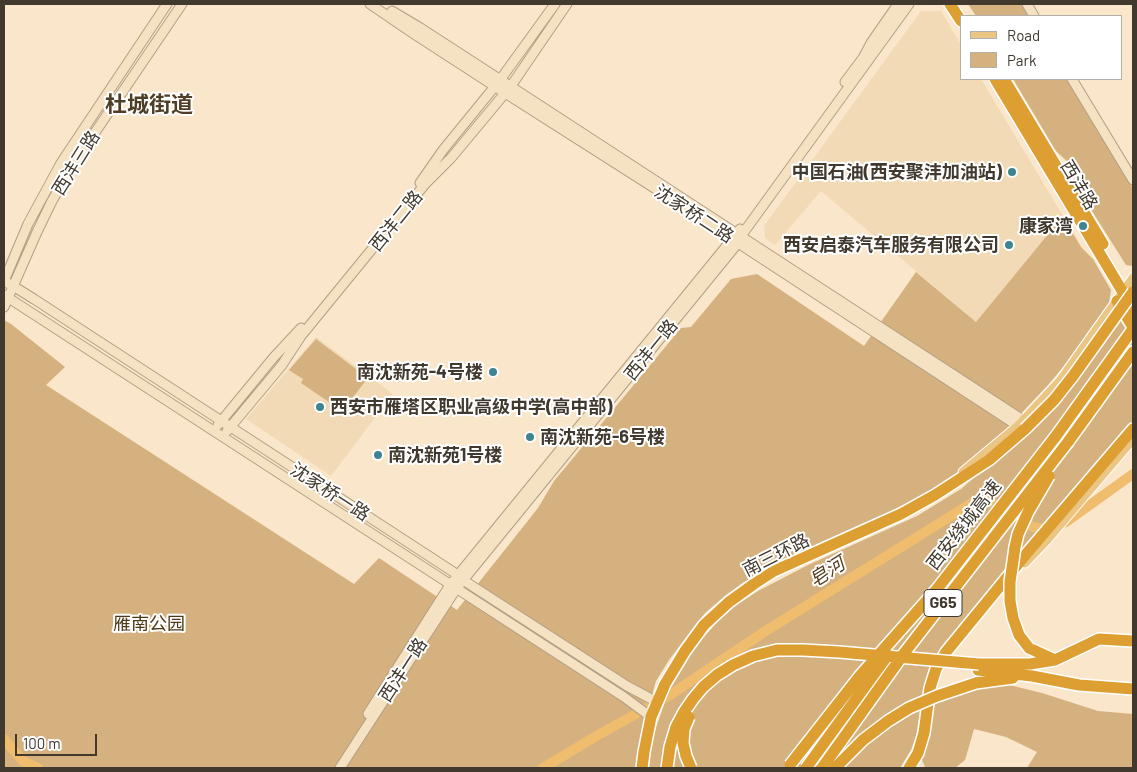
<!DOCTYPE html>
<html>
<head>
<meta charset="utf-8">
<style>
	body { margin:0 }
	#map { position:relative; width:1137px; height:772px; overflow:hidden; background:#fae6ca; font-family:Barlow,sans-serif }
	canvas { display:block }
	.frame { position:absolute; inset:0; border:5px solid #41392e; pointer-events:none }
	.legend { position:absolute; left:960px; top:15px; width:162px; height:65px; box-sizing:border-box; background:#fff; border:1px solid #b3b0ab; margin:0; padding:6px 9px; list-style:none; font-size:15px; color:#41392e }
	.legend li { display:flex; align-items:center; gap:10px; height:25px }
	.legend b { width:25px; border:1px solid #b3b0ab }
	.scale { position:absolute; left:15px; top:734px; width:82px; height:22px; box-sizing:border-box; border:2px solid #41392e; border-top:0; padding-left:6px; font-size:15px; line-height:18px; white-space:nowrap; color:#41392e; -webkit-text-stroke:4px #fff; paint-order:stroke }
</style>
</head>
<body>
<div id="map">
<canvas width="1137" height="772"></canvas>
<div class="frame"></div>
<ul class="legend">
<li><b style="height:6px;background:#ebc584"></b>Road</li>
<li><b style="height:14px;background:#d4b17e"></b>Park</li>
</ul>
<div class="scale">100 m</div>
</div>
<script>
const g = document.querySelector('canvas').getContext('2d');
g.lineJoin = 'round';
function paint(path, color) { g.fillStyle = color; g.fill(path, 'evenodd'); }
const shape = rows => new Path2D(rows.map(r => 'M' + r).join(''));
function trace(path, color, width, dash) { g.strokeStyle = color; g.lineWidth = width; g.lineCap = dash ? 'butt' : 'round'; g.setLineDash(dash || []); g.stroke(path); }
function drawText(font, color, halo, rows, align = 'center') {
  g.font = font + ' Barlow,"Noto Sans SC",sans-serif'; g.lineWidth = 4; g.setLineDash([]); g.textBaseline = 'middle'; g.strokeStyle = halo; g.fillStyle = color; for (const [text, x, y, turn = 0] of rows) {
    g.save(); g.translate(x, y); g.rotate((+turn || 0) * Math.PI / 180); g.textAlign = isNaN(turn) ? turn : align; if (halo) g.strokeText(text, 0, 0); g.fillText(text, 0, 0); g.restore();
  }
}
paint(shape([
	[921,11,941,11,961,45,961,79,981,79,1063,216,976,322,821,191,775,245,765,238,764,226],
	[316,337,393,394,331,476,246,419]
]), '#f2dab7');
paint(shape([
	[968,4,1022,4,1030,16,976,16],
	[1013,79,1068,79,1130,181,1133,191,1133,266,1126,265,1087,203,1083,187,1069,163,1056,151],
	[1063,216,1081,247,1093,259,1111,290,1109,303,1064,366,1048,385,1000,436,962,470,945,482,890,512,820,543,772,567,744,582,726,595,705,613,691,631,669,660,656,681,642,730,639,768,4,768,4,320,11,324,65,367,46,385,354,584,379,558,457,610,538,508,554,481,681,328,691,327,731,279,757,274,864,346,916,272,976,322],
	[1120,320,1133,340,1133,422,946,643,937,654,928,672,923,692,916,737,911,750,900,768,649,768,653,736,670,688,688,655,727,611,758,591,808,565,917,516,961,489,1036,424,1069,388],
	[316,339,368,378,342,411,301,383,303,379,289,370],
	[1005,684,1042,693,1098,711,1133,714,1133,768,1027,768,1037,752,1006,737,974,729,965,760,955,768,927,768,925,767,922,760,935,703,953,696,971,691]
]), '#d4b17e');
trace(shape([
	[4,739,23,761,38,768],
	[543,768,598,735,670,695,764,632,972,503,988,500,1033,527,1045,529,1066,522,1133,474]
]), '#f0bd6f', 10);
const secondary = shape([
	[370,4,414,34,505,93,733,238,738,243,1018,426],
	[1027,4,1034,16],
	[392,11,419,27,524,95,1023,420],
	[1072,79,1133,180],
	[845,82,863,58,871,43,898,4],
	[420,183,443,150,500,80,555,4],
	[4,281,13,286,34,299,458,575,463,580,627,686,657,702],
	[4,281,28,224,61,163,167,4],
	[4,295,624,697,651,717],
	[4,307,37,232,52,201,71,168,182,4],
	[218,425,274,357,301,328],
	[227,431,282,365,301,336,426,183,451,158,511,86,567,4],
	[368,714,450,585,733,238,740,229],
	[340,768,456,589,738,243,741,236,909,4]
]);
const primary = shape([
	[963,472,1018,426,1060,381,1133,278],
	[1025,563,1046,541,1133,439]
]);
const highway = shape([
	[950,4,961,21],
	[995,79,1133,309],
	[1004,79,1103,244],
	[1117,301,1133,327],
	[1068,442,1133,352],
	[937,589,1056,436,1133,329],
	[1029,648,1055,660],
	[979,664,1030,664,1055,660,1099,639,1133,641],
	[978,670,1032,676,1079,685,1133,689],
	[976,683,1013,678],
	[642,768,644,752,651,717,665,684,685,651,704,625,729,602,754,584,774,571,901,514,935,495,989,460,1025,429],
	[909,768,918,753,924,733,930,688,936,669,946,652,1027,553,1133,429]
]);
trace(secondary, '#b29f85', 11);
trace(primary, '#fff', 11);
trace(highway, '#fff', 14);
trace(secondary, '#f5e2c2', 9);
trace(primary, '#ebc584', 9);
trace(highway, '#dd9f32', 11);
const highwayBridge = shape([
	[1025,429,1054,400,1073,376,1133,292],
	[1029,648,1019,635,1013,618,1010,601,1010,582,1015,547,1018,534,1028,512,1049,476],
	[689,717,684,729,683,743,686,756,691,768],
	[790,765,859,677,937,589],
	[667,768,670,747,676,727,684,712,693,699,703,687,717,675,733,665,753,656,777,650,803,650,839,652,979,664],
	[806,768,888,655],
	[822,768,905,652,1068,442],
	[835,768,863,740,888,721,909,708,937,696,976,683]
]);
trace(highwayBridge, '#fff', 14, []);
trace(highwayBridge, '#dd9f32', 11);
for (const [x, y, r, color] of [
	[1012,172,5,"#3f8491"],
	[1083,226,5,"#3f8491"],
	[1009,245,5,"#3f8491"],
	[493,372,5,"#3f8491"],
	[320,407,5,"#3f8491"],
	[530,437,5,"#3f8491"],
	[378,455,5,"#3f8491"]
]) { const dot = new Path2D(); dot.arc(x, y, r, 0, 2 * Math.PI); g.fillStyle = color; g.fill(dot); trace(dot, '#fff', 2); }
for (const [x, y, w] of [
	[943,603,38]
]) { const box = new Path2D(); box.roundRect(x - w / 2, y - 13.5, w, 27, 4); g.fillStyle = '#fff'; g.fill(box); trace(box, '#41392e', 1); }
drawText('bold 16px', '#41392e', null, [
	["G65",943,603]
]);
drawText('18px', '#41392e', '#fff', [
	["西沣三路",76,163,-58],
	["西沣路",1079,185,59],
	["沈家桥二路",694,214,33],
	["西沣二路",396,221,-51],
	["西沣一路",651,350,-51],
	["沈家桥一路",330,492,33],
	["西安绕城高速",964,525,-52],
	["南三环路",776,555,-27],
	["西沣一路",403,670,-57]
]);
drawText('bold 18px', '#41392e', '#fff', [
	["中国石油(西安聚沣加油站)",1002,172],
	["康家湾",1073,226],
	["西安启泰汽车服务有限公司",999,245],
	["南沈新苑-4号楼",483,372],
	["西安市雁塔区职业高级中学(高中部)",330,407,"left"],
	["南沈新苑-6号楼",540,437,"left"],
	["南沈新苑1号楼",388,455,"left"]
], 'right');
drawText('18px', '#4f3a18', '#fff', [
	["雁南公园",149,624]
]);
drawText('italic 19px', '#533e1d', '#fff', [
	["皂河",827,572,-32]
]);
drawText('bold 22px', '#4f3e27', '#fff', [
	["杜城街道",149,105]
]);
</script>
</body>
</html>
